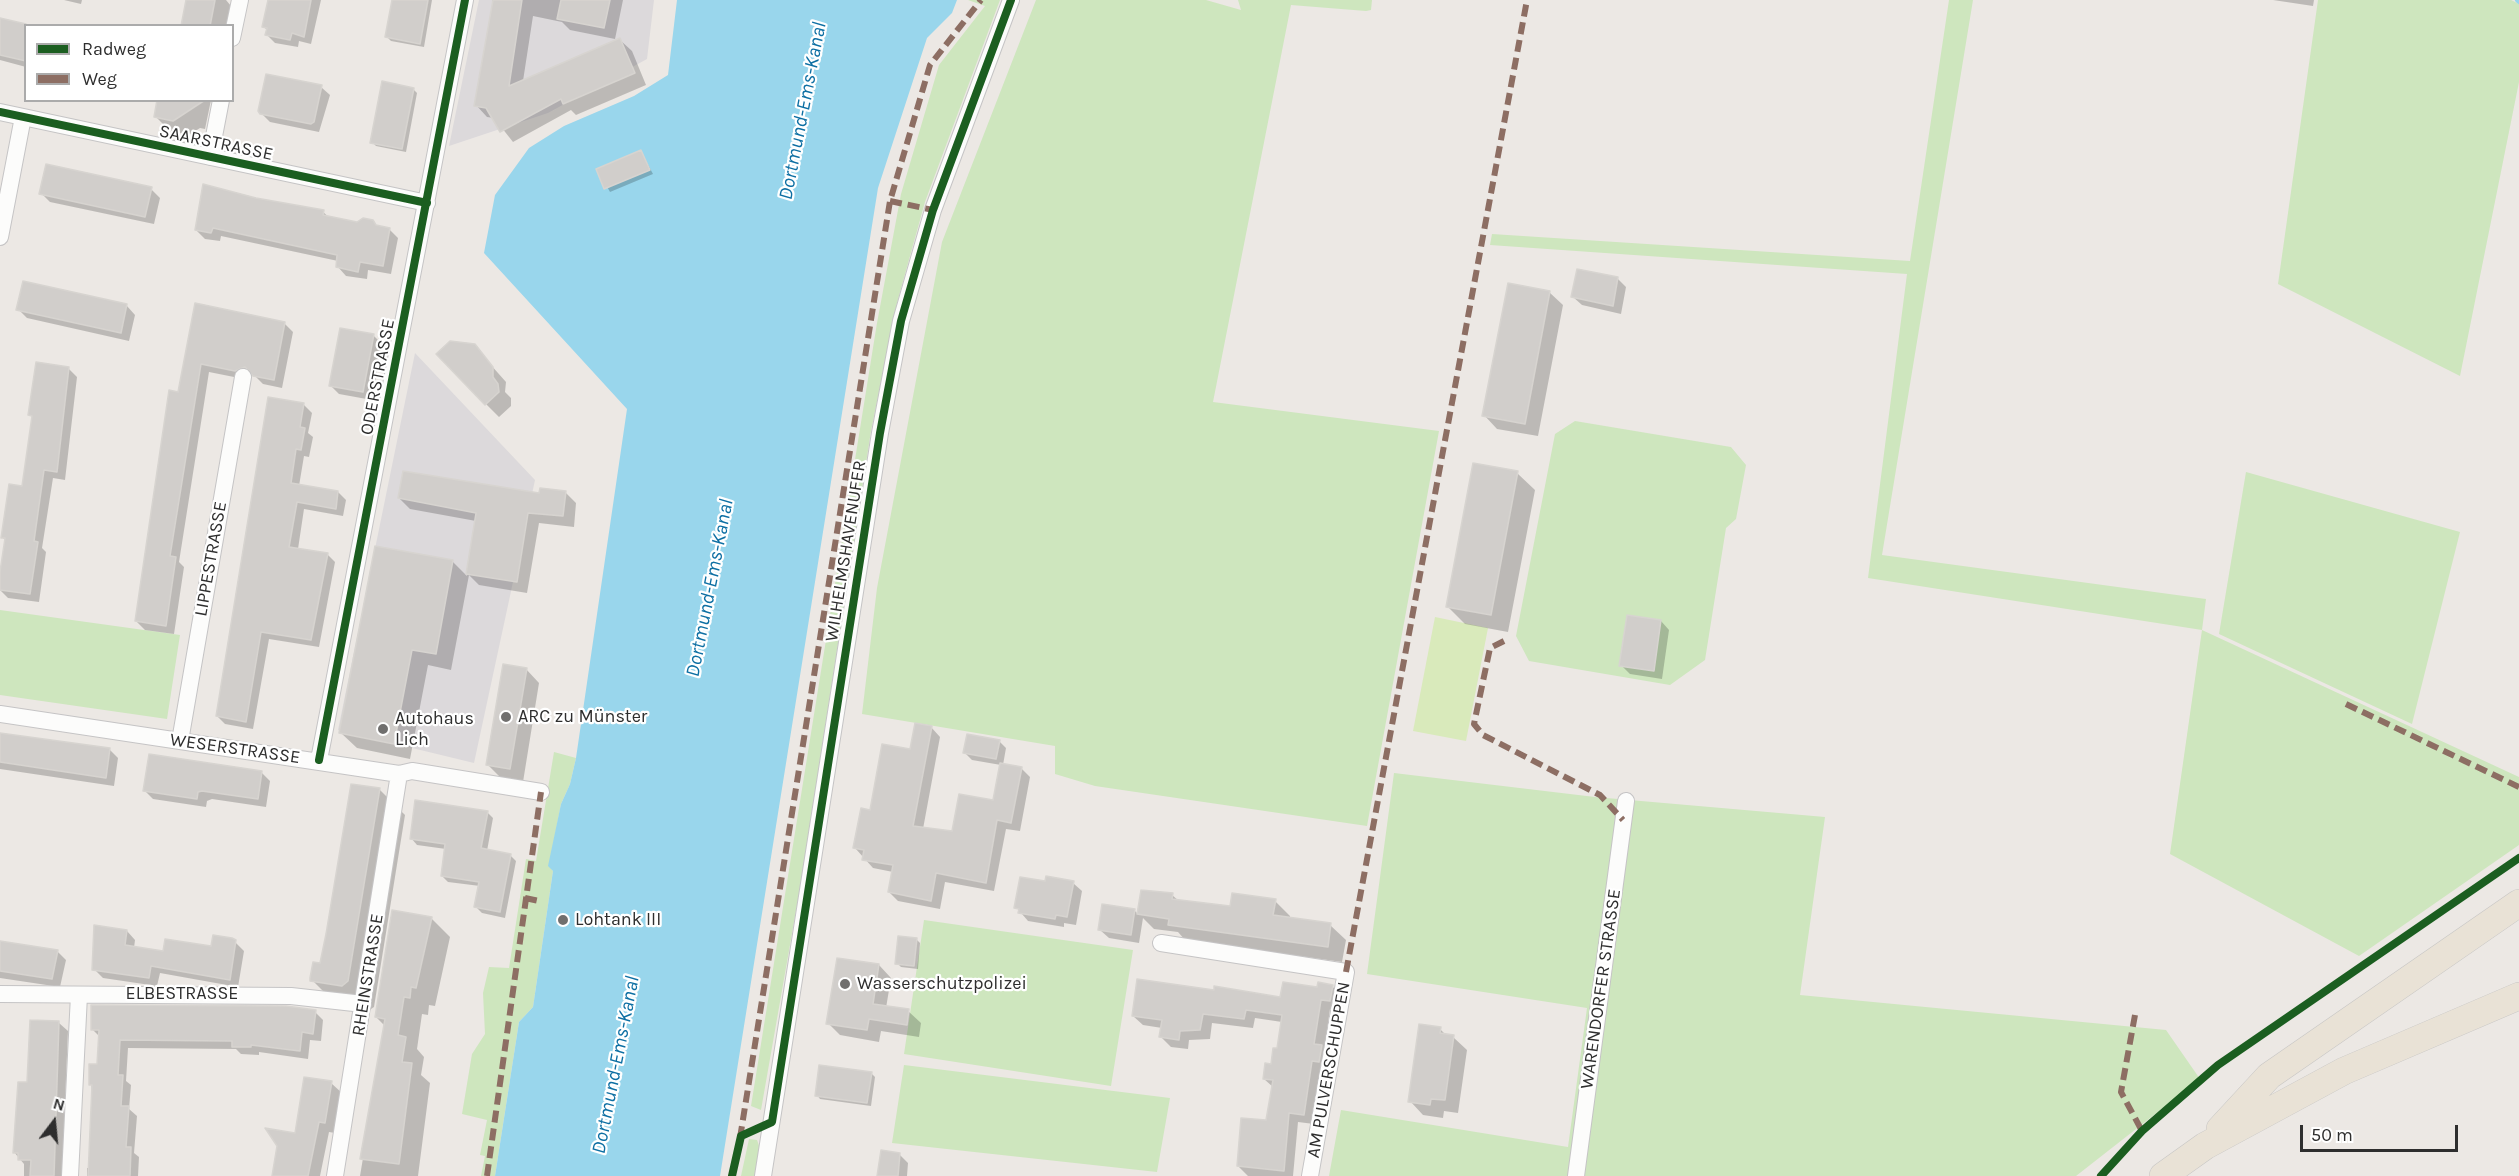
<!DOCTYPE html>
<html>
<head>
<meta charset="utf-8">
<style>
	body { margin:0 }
	#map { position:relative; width:2519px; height:1176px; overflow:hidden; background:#ece8e4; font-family:Karla,sans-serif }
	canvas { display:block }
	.legend { position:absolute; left:24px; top:24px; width:210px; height:78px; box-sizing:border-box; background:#fff; border:2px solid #ababab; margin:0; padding:8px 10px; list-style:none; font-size:18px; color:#2e2e2e }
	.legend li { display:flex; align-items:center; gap:12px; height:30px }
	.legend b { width:30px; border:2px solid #ababab }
	.north { position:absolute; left:24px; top:1092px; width:60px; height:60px; -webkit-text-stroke:4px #fff; paint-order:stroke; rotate:16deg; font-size:16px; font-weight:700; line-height:24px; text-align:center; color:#2e2e2e }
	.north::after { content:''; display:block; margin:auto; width:21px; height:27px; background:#2e2e2e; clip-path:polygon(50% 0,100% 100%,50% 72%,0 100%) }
	.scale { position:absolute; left:2300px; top:1125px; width:158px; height:27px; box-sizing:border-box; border:3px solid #2e2e2e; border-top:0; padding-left:8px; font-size:18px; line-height:21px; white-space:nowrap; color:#2e2e2e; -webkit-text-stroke:4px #fff; paint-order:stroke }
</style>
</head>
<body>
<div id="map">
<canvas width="2519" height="1176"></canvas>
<ul class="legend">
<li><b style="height:8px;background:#1b5e20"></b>Radweg</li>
<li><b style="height:8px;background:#8d6e63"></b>Weg</li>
</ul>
<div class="north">N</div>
<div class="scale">50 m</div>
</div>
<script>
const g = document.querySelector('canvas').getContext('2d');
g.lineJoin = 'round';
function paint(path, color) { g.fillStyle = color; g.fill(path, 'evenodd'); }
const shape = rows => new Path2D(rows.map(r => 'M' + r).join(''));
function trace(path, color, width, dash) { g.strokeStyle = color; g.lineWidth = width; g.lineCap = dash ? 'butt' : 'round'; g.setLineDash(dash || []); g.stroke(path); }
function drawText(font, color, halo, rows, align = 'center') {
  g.font = font + ' Karla,sans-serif'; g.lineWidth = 4.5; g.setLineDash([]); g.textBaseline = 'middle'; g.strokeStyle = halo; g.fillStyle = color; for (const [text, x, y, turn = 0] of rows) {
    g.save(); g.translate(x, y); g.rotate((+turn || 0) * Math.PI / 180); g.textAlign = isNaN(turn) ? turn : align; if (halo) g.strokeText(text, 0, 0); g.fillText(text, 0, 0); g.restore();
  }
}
paint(shape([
	[479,0,654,0,647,59,548,113,449,146],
	[415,353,535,480,474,763,338,730]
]), '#dcd9db');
paint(shape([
	[968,0,1000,0,925,202,897,303,871,431,800,888,761,1110,751,1106,877,323,901,194,939,65,985,6],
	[1036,0,1206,0,1241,10,1238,0,1372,0,1371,10,1366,11,1291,5,1213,402,1439,431,1367,826,1095,786,1055,774,1055,746,862,714,877,588,942,242],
	[1949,0,1973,0,1882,555,2206,599,2202,630,2519,777,2519,845,2359,956,2170,854,2202,630,1868,578,1907,274,1490,245,1492,234,1910,261],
	[2318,0,2511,0,2519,4,2519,82,2460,376,2278,284],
	[1575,421,1731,447,1746,465,1736,519,1726,528,1705,660,1670,685,1529,661,1516,636,1555,434],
	[2246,472,2460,532,2412,724,2219,634],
	[0,610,180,635,167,719,0,695],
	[554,752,576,758,570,784,561,804,549,866,553,871,533,1007,519,1022,495,1176,481,1176,485,1156,480,1155,487,1120,462,1114,472,1054,485,1034,483,993,489,967,509,968,526,859,536,861],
	[1394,773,1595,797,1825,817,1800,995,2166,1030,2200,1079,2076,1176,1329,1176,1341,1110,1568,1147,1587,1008,1367,974],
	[924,920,1133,950,1111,1086,904,1054],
	[904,1065,1170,1098,1157,1172,892,1143],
	[749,1139,757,1140,761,1151,757,1176,741,1176]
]), '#cee6be');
paint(shape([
	[1435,617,1488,628,1466,741,1413,731]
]), '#d9eabb');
paint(shape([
	[677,0,957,0,952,13,927,38,878,188,720,1176,495,1176,519,1022,533,1007,553,871,548,866,561,804,570,784,576,758,627,409,484,253,495,195,529,148,564,126,634,96,668,75]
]), '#99d6ec');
paint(shape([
	[64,0,82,0,81,4],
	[187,0,226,0,231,6,227,26,182,26],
	[270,0,321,0,311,44,299,41,298,47,275,43,267,35,268,31,264,27],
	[394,0,432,0,424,47,391,41,387,37],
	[492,0,623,0,615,39,570,30,562,22,533,16,523,81,620,40,632,51,646,85,576,115,571,110,513,142,494,118,487,117,476,105,494,2],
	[2273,0,2314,0,2313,6],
	[0,20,26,26,26,67,0,60],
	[321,87,330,95,319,132,270,122,261,113],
	[413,89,417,93,406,152,376,146,372,142],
	[159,100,211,100,205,129,200,128,189,135,170,131,155,116],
	[641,152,653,174,610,192,598,170],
	[151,189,160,198,154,224,50,202,41,193],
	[256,199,323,212,330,218,389,229,398,238,391,274,368,270,367,279,346,276,338,267,338,261,221,236,220,241,205,239,196,230],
	[1617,278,1626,287,1621,314,1582,305,1573,297],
	[1549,292,1563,305,1538,436,1497,429,1484,415],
	[196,305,284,323,293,332,282,388,263,384,254,375,244,379,209,372,179,562,184,567,174,634,145,630,136,621],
	[127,306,135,315,129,341,27,318,18,309],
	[373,335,382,344,372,400,339,394,330,385],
	[474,346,506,382,505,392,511,398,511,406,499,417,486,404],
	[68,368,77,377,65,480,53,478,42,548,46,552,39,602,8,598,0,590,6,541,2,537,23,488,33,418,30,414],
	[304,405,312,413,308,433,313,437,309,457,304,456,299,486,338,492,346,500,343,516,304,509,298,549,327,554,335,562,319,647,269,639,253,729,225,724,217,716],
	[1517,473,1535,490,1508,632,1465,624,1447,606],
	[565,492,576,503,574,527,539,523,527,593,479,585,469,575,451,670,428,665,410,759,357,748,341,733,453,562,467,576,476,521,410,509,399,498],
	[1661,621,1669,630,1662,679,1630,674,1621,665],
	[526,669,539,683,523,782,501,778,488,765],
	[931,727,940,737,923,829,953,833,994,802,1001,765,972,760,965,753,999,741,1006,748,1003,765,1021,768,1030,777,1020,831,1006,829,994,891,945,882,940,909,898,901,889,892,893,872,873,868,855,848,871,812,911,751],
	[0,734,110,750,118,758,114,786,0,769],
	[261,772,270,781,266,807,212,799,207,801,206,807,153,799,145,791],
	[379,789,405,815,374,1007,368,1011,338,1006,312,980,321,965],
	[487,812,493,818,487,851,510,855,516,861,505,918,482,913,476,907,480,886,448,882,442,876,446,849,417,845,411,838],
	[1046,883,1073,883,1082,891,1076,925,1064,923,1064,927,1028,921,1016,907],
	[1142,891,1172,895,1179,901,1231,908,1275,901,1290,916,1290,919,1330,925,1346,940,1342,962,1185,940,1178,932,1154,929,1143,918,1139,943,1109,938,1100,930,1134,910,1139,915],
	[431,918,450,937,435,1006,429,1005,428,1015,422,1014,417,1049,424,1057,421,1075,430,1083,418,1176,360,1176,385,1026,376,1017],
	[127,931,135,940,134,948,164,953,212,948,235,942,244,951,238,987,160,973,157,986,103,978,94,969],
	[916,939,920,943,918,969,901,967,897,963],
	[0,943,57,951,66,960,60,987,0,978],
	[879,965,891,978,886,1008,908,1011,921,1023,919,1037,881,1031,879,1042,840,1035,828,1023],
	[1332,986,1342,996,1340,1010,1330,1009,1314,1124,1298,1122,1293,1176,1248,1176,1238,1166,1268,1122,1273,1087,1264,1079,1278,1050,1282,1022,1255,1018,1253,1028,1212,1023,1210,1039,1189,1040,1188,1049,1171,1047,1161,1037,1162,1028,1143,1025,1133,1016,1282,999],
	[315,1012,323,1020,321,1041,310,1040,308,1059,259,1052,259,1055,241,1054,236,1049,128,1048,126,1081,131,1085,129,1109,137,1116,134,1153,139,1157,138,1176,87,1176,87,1168,90,1168,92,1126,91,1065,99,1065,100,1037,92,1029],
	[59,1023,68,1031,62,1176,24,1176,24,1164,14,1152,29,1084],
	[1440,1029,1447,1036,1453,1037,1467,1050,1458,1113,1444,1111,1443,1118,1423,1115,1410,1101],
	[871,1073,875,1077,871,1106,820,1099,817,1095],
	[331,1083,342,1093,335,1133,329,1132,320,1176,274,1176,296,1135],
	[899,1154,908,1163,907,1176,878,1176]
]), '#0003');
trace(shape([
	[2518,0,2519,1]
]), '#99d6ec', 6);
const building = shape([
	[186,0,215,0,210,26,181,26,186,0],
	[268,0,311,0,304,37,292,33,290,40,265,35,267,28,262,27,268,0],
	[392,0,428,0,420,44,385,37,392,0],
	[493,0,522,0,509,86,620,38,635,73,563,104,561,99,500,132,486,108,474,106,493,0],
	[561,0,610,0,604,28,557,19,561,0],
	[0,18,26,24,26,61,0,55,0,18],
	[266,74,322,85,314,122,311,124,260,114,258,111,266,74],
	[382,81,414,88,402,149,370,143,382,81],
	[157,100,205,100,173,121,154,117,157,100],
	[641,150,650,170,604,189,596,169,641,150],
	[46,164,152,187,145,217,39,194,46,164],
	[203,184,256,198,324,210,323,215,357,222,363,218,373,220,376,225,390,228,383,266,360,262,358,272,336,267,337,255,213,228,211,233,195,230,203,184],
	[1577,269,1618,277,1613,306,1571,297,1577,269],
	[23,281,127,304,121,333,16,310,23,281],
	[1508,283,1550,291,1525,424,1482,416,1508,283],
	[195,303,285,322,274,380,253,376,245,367,235,371,201,364,170,556,176,557,166,626,135,621,169,390,178,392,195,303],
	[340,328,374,334,363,392,329,386,340,328],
	[450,341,475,344,493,367,493,377,498,384,499,392,485,405,436,354,450,341],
	[36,362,69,367,57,472,44,470,34,541,38,542,30,594,0,590,0,572,5,538,1,538,9,484,22,486,32,416,28,415,36,362],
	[268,397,304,403,300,427,305,428,301,450,296,449,291,483,338,491,336,509,297,502,289,547,328,553,311,640,261,632,246,722,216,716,268,397],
	[1473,463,1518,471,1491,615,1446,607,1473,463],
	[403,471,539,493,540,488,566,491,563,516,528,513,517,582,466,574,476,513,398,498,403,471],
	[375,546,453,560,436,654,412,650,394,744,339,733,375,546],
	[1627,615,1661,620,1654,671,1619,666,1627,615],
	[503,664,527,668,510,769,486,765,503,664],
	[915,723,932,726,913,826,952,831,959,794,993,800,1000,763,1022,767,1011,823,997,820,986,883,936,873,931,901,888,892,893,865,862,860,864,850,853,848,861,808,870,810,882,744,910,749,915,723],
	[0,733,110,748,106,778,0,762,0,733],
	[967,734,1000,740,996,759,963,753,967,734],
	[149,754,262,771,258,799,202,791,198,792,197,799,143,791,149,754],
	[351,784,380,788,348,981,342,986,310,981,310,978,313,962,320,963,326,934,351,784],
	[415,800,488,811,481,848,511,854,500,912,474,907,479,882,441,876,445,844,410,839,415,800],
	[1046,876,1074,881,1067,917,1056,915,1055,919,1018,913,1019,909,1014,908,1020,877,1045,881,1046,876],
	[1141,890,1173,893,1172,899,1230,906,1232,893,1276,899,1273,915,1331,923,1328,947,1168,925,1169,919,1137,914,1141,890],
	[1102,904,1135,909,1131,935,1098,930,1102,904],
	[392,910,432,917,416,988,411,987,410,998,404,997,398,1035,406,1037,402,1062,412,1063,399,1164,360,1159,385,1019,375,1017,392,910],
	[94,925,127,930,125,945,163,951,165,939,211,946,213,935,232,938,236,940,230,980,151,966,149,978,92,970,94,925],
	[898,936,917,938,914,966,895,964,898,936],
	[0,941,58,950,52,979,0,971,0,941],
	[837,958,879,964,873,1004,909,1009,907,1025,869,1019,867,1030,826,1024,837,958],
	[1137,979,1214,990,1214,986,1280,997,1283,982,1317,987,1318,982,1333,985,1330,1001,1321,1000,1314,1044,1322,1045,1319,1062,1312,1061,1304,1115,1289,1113,1284,1171,1237,1166,1241,1118,1266,1120,1273,1080,1263,1079,1265,1063,1271,1064,1273,1048,1277,1048,1282,1015,1246,1010,1244,1019,1203,1014,1200,1030,1180,1031,1179,1040,1159,1037,1162,1020,1132,1016,1137,979],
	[91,1005,286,1006,316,1010,313,1034,302,1032,300,1051,251,1045,251,1047,232,1047,232,1041,120,1040,118,1075,123,1075,121,1106,129,1106,126,1147,131,1147,130,1176,88,1176,92,1085,89,1085,89,1064,97,1064,99,1030,91,1030,91,1005],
	[30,1020,59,1021,54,1176,30,1176,31,1160,18,1160,18,1153,13,1153,18,1082,27,1082,30,1020],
	[1419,1024,1441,1027,1440,1033,1454,1035,1445,1100,1431,1099,1430,1105,1408,1102,1419,1024],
	[819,1065,872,1072,867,1103,815,1096,819,1065],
	[304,1077,332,1081,325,1123,319,1122,308,1176,272,1176,277,1146,265,1128,295,1133,304,1077],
	[881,1150,900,1153,898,1176,877,1176,881,1150]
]);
paint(building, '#d1cecb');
trace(building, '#d7d4d0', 1.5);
const minor = shape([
	[232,38,240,0],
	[0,112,427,203],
	[210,157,221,100],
	[0,237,23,117],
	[0,714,399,774,412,771,541,792],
	[180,741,243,377],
	[319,760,465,0],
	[1161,943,1346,972,1310,1176],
	[0,994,291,996,363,1004],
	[70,1176,79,995],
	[335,1176,399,774],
	[763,1176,880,433,901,321,933,210,1011,0],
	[1576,1176,1626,801]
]);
const trunk = shape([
	[2220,1129,2269,1076,2519,903],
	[2163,1176,2205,1146,2344,1071,2519,996]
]);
trace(minor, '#c5c4c5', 18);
trace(trunk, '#c6c5c4', 28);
trace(minor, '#fcfcfb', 16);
trace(trunk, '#e9e2d6', 27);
trace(shape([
	[890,201,933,210],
	[1504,641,1490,648,1474,724,1483,735,1600,795,1623,820],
	[2346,704,2519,787],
	[525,898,539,901],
	[1346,972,1527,0],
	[2135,1015,2121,1092,2142,1131,2139,1134],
	[740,1138,890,201,930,65,981,0],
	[487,1176,541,792]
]), '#8d6e63', 6, [12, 6]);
trace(shape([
	[0,112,427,203],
	[319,760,465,0],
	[732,1176,741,1136,772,1122,880,433,901,321,933,210,1011,0],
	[2101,1176,2142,1131,2218,1065,2519,858]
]), '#1b5e20', 8);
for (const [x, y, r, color] of [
	[506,717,6,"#706f6e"],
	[383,729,6,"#706f6e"],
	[563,920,6,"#706f6e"],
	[845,984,6,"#706f6e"]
]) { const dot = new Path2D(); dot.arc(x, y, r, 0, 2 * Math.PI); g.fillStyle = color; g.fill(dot); trace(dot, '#fff', 2); }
drawText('18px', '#2e2e2e', '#fff', [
	["SAARSTRASSE",216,143,12],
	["ODERSTRASSE",378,377,-79],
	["WILHELMSHAVENUFER",846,551,-81],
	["LIPPESTRASSE",211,559,-80],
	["WESERSTRASSE",235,749,8],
	["RHEINSTRASSE",368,975,-81],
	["WARENDORFER STRASSE",1601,989,-82],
	["ELBESTRASSE",182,994],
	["AM PULVERSCHUPPEN",1329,1070,-80]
]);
drawText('18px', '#2e2e2e', '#fff', [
	["ARC zu Münster",518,717],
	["Autohaus",395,719],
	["Lich",395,740],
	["Lohtank III",575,920],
	["Wasserschutzpolizei",857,984]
], 'left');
drawText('italic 20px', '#0d6fa3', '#fff', [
	["Dortmund-Ems-Kanal",803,111,-79],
	["Dortmund-Ems-Kanal",710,588,-79],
	["Dortmund-Ems-Kanal",616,1065,-79]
]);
</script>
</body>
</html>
